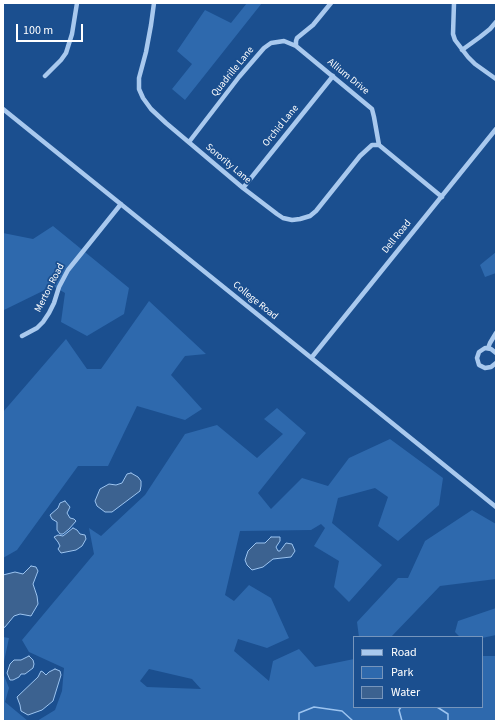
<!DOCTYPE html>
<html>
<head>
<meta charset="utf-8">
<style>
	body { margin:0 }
	#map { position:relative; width:499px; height:724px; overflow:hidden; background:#1b4f8f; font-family:"Source Sans 3",sans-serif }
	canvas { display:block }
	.frame { position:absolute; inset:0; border:4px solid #fff; pointer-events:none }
	.legend { position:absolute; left:353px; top:636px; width:130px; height:72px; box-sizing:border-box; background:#1b4f8f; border:1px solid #7695bc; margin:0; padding:5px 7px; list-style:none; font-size:12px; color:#fff }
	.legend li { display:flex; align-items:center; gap:8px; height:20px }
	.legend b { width:20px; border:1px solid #7695bc }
	.scale { position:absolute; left:16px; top:24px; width:67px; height:18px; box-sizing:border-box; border:2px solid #fff; border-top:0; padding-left:5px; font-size:12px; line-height:14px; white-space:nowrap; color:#fff; -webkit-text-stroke:3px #1b4f8f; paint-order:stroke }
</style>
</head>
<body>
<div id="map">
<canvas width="499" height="724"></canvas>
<div class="frame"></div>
<ul class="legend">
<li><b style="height:5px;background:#a9c9ee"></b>Road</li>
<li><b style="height:11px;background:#2e69ad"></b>Park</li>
<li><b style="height:11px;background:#3c6290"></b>Water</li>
</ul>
<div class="scale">100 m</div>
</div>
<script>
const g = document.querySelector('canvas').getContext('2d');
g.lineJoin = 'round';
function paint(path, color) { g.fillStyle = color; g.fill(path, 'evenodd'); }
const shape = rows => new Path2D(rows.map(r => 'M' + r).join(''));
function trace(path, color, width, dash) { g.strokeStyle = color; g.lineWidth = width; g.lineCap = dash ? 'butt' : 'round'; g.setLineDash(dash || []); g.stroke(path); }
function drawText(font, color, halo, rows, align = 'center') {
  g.font = font + ' "Source Sans 3",sans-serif'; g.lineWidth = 3.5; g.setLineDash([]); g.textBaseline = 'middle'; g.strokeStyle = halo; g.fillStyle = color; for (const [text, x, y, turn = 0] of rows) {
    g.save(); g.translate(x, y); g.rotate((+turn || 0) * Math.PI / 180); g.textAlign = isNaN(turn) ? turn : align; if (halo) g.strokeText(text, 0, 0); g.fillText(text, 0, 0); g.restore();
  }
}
paint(shape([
	[247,3,262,3,185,100,172,89,192,64,177,51,205,10,231,23],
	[53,226,129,288,124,314,87,336,61,322,65,293,53,286,4,310,3,312,3,233,33,239],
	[496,252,496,273,485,277,480,265],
	[149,301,206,354,185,356,171,375,202,409,185,420,137,406,108,466,78,466,17,550,3,558,3,412,66,339,87,369,101,369],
	[277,408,306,433,258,493,271,509,302,478,328,486,349,458,390,439,443,478,439,505,398,541,378,526,388,497,375,488,338,498,332,523,382,565,349,602,334,587,339,561,314,546,325,528,321,524,311,530,240,531,225,595,234,601,249,585,271,598,289,638,267,648,238,639,234,651,269,681,273,661,299,649,315,667,354,659,354,707,482,707,482,656,496,656,496,721,37,721,55,710,62,691,64,668,29,652,22,640,94,554,89,528,101,536,145,495,185,434,217,425,257,458,283,434,264,419],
	[149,669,192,679,201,689,147,687,140,681],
	[472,510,496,524,496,579,440,586,391,637,359,637,357,622,398,578,408,578,425,541],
	[496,608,496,635,482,638,460,637,455,632,458,621],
	[3,637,9,638,3,666],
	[3,673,9,688,5,702,28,721,3,721]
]), '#2e69ad');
const water = shape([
	[131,473,138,477,141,481,141,486,140,491,112,512,105,512,97,506,95,501,100,489,109,484,116,485,122,483,127,474,131,473],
	[65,501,70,507,67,513,70,518,74,519,76,521,69,529,63,534,60,534,57,530,57,522,52,519,50,515,58,508,60,503,65,501],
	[73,528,77,530,80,534,85,535,86,539,82,546,76,550,61,553,58,549,60,546,58,542,54,537,58,535,63,536,73,528],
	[271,537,280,537,280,541,276,547,278,551,280,551,286,543,292,544,295,551,291,557,273,559,263,567,252,570,247,565,245,560,248,551,256,543,265,543,271,537],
	[31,566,36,567,38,571,33,584,37,596,38,604,31,616,20,614,14,616,5,627,3,628,3,575,15,572,23,574,31,566],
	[29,656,33,660,34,664,33,668,25,674,21,674,19,677,13,680,10,680,7,673,10,664,14,660,21,660,29,656],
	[55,669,60,671,61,675,53,701,42,710,28,715,21,711,20,705,17,697,38,677,41,671,43,672,46,675,49,672,55,669]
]);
paint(water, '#3c6290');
trace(water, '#9cc4f0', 1);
trace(shape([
	[401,707,399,710,402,721],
	[437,707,448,714,448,721],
	[299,721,299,713,314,707,342,711,353,721]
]), '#9cc4f0', 1.5);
trace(shape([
	[154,3,151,25,146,52,139,78,139,89,143,98,151,109,166,123,243,188,277,214,283,218,292,220,300,219,310,216,316,211,360,156,372,145,379,145],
	[454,3,453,34,455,40,468,57,475,64,496,79],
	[296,46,296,41,297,38,313,25,331,3],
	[462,50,480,37,490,29,496,22],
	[45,76,61,60,66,53,72,34,77,3],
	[3,109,496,507],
	[189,142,239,77,264,48,271,43,284,41,296,46,366,104,372,109,374,117,379,145,442,197],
	[243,188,333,76],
	[22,336,37,328,43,322,49,313,54,303,59,287,68,270,121,204],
	[488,348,490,343,496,333],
	[496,353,491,349,485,348,479,352,477,358,479,365,485,368,491,367,496,363],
	[312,357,496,129]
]), '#a9c9ee', 4.5);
drawText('10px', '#fff', '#1b4f8f', [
	["Quadrille Lane",233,72,-51],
	["Allium Drive",348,77,39],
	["Orchid Lane",281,126,-51],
	["Sorority Lane",228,164,40],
	["Dell Road",397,237,-51],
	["Merton Road",50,288,-63],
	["College Road",255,301,39]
]);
</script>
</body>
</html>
